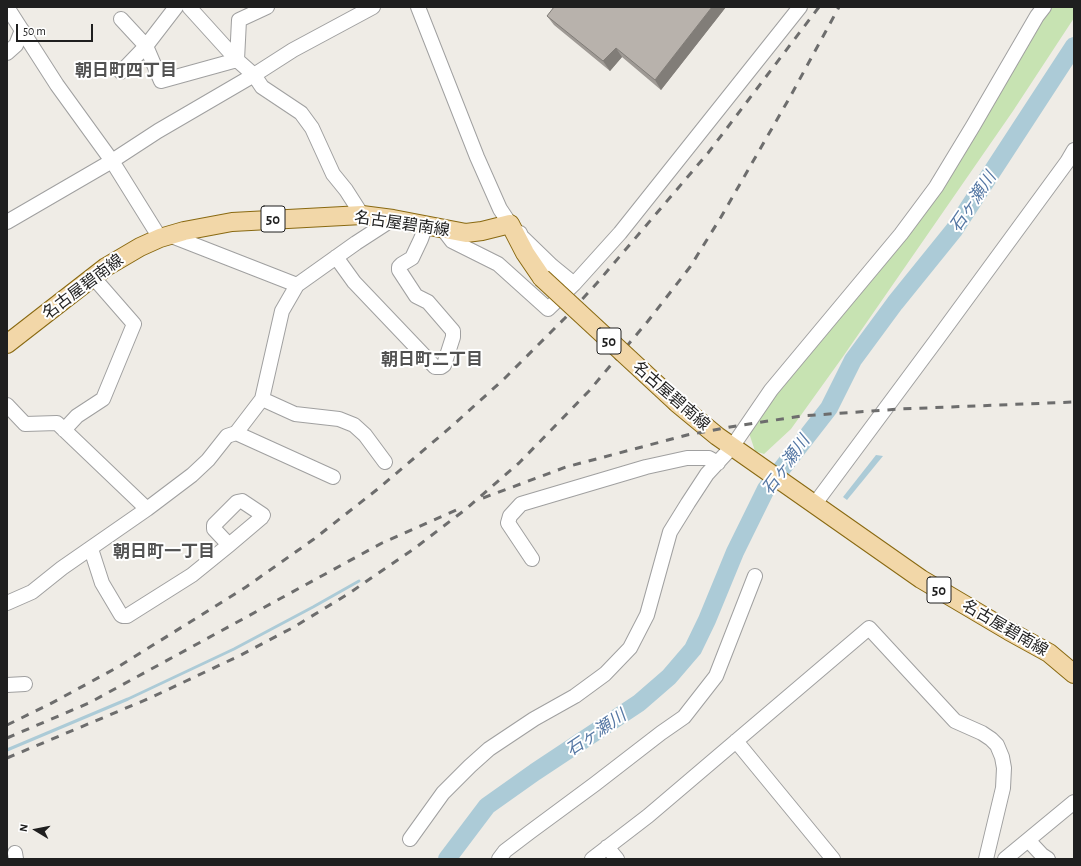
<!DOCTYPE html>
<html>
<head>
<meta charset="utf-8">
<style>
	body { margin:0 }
	#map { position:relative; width:1081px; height:866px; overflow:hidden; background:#efece6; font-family:"Alegreya Sans",sans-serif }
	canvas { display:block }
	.frame { position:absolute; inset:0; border:8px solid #1f1f1f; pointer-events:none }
	.north { position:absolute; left:16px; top:810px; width:40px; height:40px; -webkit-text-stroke:3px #fff; paint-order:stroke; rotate:280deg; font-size:11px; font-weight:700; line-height:16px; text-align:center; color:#1f1f1f }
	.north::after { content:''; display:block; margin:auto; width:14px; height:18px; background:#1f1f1f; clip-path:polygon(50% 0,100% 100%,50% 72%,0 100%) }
	.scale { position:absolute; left:16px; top:24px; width:77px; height:18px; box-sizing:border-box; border:2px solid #1f1f1f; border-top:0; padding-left:5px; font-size:12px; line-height:14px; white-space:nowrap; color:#1f1f1f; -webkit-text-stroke:3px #fff; paint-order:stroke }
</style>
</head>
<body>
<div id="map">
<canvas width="1081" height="866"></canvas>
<div class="frame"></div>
<div class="north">N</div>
<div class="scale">50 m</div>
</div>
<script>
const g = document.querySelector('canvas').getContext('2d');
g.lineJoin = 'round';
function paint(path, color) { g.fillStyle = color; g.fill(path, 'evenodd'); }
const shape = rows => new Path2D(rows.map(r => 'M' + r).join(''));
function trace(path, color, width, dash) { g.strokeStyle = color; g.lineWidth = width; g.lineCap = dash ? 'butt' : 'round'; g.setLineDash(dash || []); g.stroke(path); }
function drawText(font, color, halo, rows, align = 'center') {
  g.font = font + ' "Alegreya Sans","Noto Sans JP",sans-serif'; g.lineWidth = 4; g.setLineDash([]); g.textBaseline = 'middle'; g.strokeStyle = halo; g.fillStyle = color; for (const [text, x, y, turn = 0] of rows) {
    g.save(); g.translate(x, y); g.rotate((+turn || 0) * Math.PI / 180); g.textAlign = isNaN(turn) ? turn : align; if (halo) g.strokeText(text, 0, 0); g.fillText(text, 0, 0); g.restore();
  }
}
paint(shape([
	[1050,7,1074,7,1074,18,1013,111,842,358,791,429,764,454,755,451,749,433,789,374,901,241]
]), '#c7e3b2');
paint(shape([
	[876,455,883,456,847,500,843,497]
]), '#accbd7');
trace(shape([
	[7,750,128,699,234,649,313,607,359,581]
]), '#accbd7', 3);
trace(shape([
	[447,859,487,806,535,772,639,703,669,677,693,649,707,620,735,552,766,489,829,408,853,360,895,303,954,230,1074,46]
]), '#accbd7', 18);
const minor = shape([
	[7,7,57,85,112,161,160,238],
	[189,7,237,60,254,75,262,87,301,113,312,128,333,174,346,190,362,215],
	[418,7,477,157,500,209,510,224],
	[121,19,146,46,161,81,237,60,239,20,267,7],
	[7,53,16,45,22,30],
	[121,72,146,46,176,7],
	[7,222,112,161,158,131,254,75,293,50,373,7],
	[442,228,452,241,498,264,548,309,574,284,620,233,800,7],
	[520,233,521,236,552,266,574,284],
	[169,235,297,285],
	[336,257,354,282,435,367,441,367,444,365,453,337,453,331,428,302,416,296,399,270,399,267,402,264,412,258,421,239,426,225],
	[262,399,295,414,339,419,354,425,365,435,385,462],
	[7,405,25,424,57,423,147,509],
	[64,430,77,416,103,399,134,324,93,277],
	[236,433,333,477],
	[814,505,938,338,1067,162,1074,150],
	[91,549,102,583,121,615,123,616,127,616,192,575,229,545,261,518,263,515,242,501,237,502,214,525,214,529,229,545],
	[532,559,508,523,510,516,521,504,646,467,687,458,709,458,718,463],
	[7,603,32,592,62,568,147,509,192,475,208,460,227,436,236,433,262,399,282,311,297,285,356,243,393,219],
	[7,685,25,684],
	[736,741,833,859],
	[410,839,443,793,470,766,489,749,534,719,575,696,605,674,630,648,647,615,670,532,688,503,707,474,732,447,771,390,901,234,936,187,973,126,1037,16,1044,7],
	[1028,840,1042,855,1048,859],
	[607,847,617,859],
	[15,853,16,859],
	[499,859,505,851,530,832,595,784,661,733,684,717,716,676,755,576],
	[592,859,648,816,869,628,955,721,982,733,991,739,997,745,1002,757,1004,768,1003,788,986,859],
	[1005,859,1074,802]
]);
const major = shape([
	[7,344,106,267,140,247,160,238,184,231,232,222,362,215,393,219,466,233,482,231,510,224,525,253,542,278],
	[677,403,717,436,747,457,921,579,1009,631,1049,653,1074,674]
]);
trace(minor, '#a0a0a0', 16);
trace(major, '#896911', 20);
trace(minor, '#fff', 14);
trace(major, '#f2d7a8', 18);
trace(shape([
	[483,498,566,467,687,435,730,427,801,416,900,409,1074,402],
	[7,725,50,704,118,667,246,587,314,539,379,488,452,426,505,378,565,318,597,283,708,153,819,7],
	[7,738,89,703,382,543,463,507],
	[7,758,150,698,239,656,294,627,348,594,415,548,466,509,519,463,589,391,648,321,690,267,721,217,790,97,839,7]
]), '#6d6d6d', 3, [8, 8]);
const majorBridge = shape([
	[542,278,677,403]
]);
trace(majorBridge, '#896911', 20, []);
trace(majorBridge, '#f2d7a8', 18);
paint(shape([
	[554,7,726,7,661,90,622,57,610,71,554,25,547,16]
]), '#9e9994');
paint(shape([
	[712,7,726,7,661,90,655,80],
	[616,48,622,57,610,71,603,61]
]), '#817d78');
const building = shape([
	[554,7,712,7,655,80,616,48,603,61,547,16,554,7]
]);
paint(building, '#b8b2ac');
trace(building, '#817d78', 1);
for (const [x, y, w] of [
	[273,219,24],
	[609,341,24],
	[939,590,24]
]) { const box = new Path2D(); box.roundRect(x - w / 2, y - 13, w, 26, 3); g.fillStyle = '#fff'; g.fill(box); trace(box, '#1f1f1f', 1); }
drawText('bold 15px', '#1f1f1f', null, [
	["50",273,219],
	["50",609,341],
	["50",939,590]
]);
drawText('16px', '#1f1f1f', '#fff', [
	["名古屋碧南線",402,224,8],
	["名古屋碧南線",83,287,-37],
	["名古屋碧南線",671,396,41],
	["名古屋碧南線",1005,628,30]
]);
drawText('bold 17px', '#525252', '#fff', [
	["朝日町四丁目",126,71],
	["朝日町二丁目",432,360],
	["朝日町一丁目",164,552]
]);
drawText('italic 17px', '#5678a4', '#fff', [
	["石ヶ瀬川",973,202,-56],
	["石ヶ瀬川",786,465,-54],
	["石ヶ瀬川",596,733,-34]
]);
</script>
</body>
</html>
